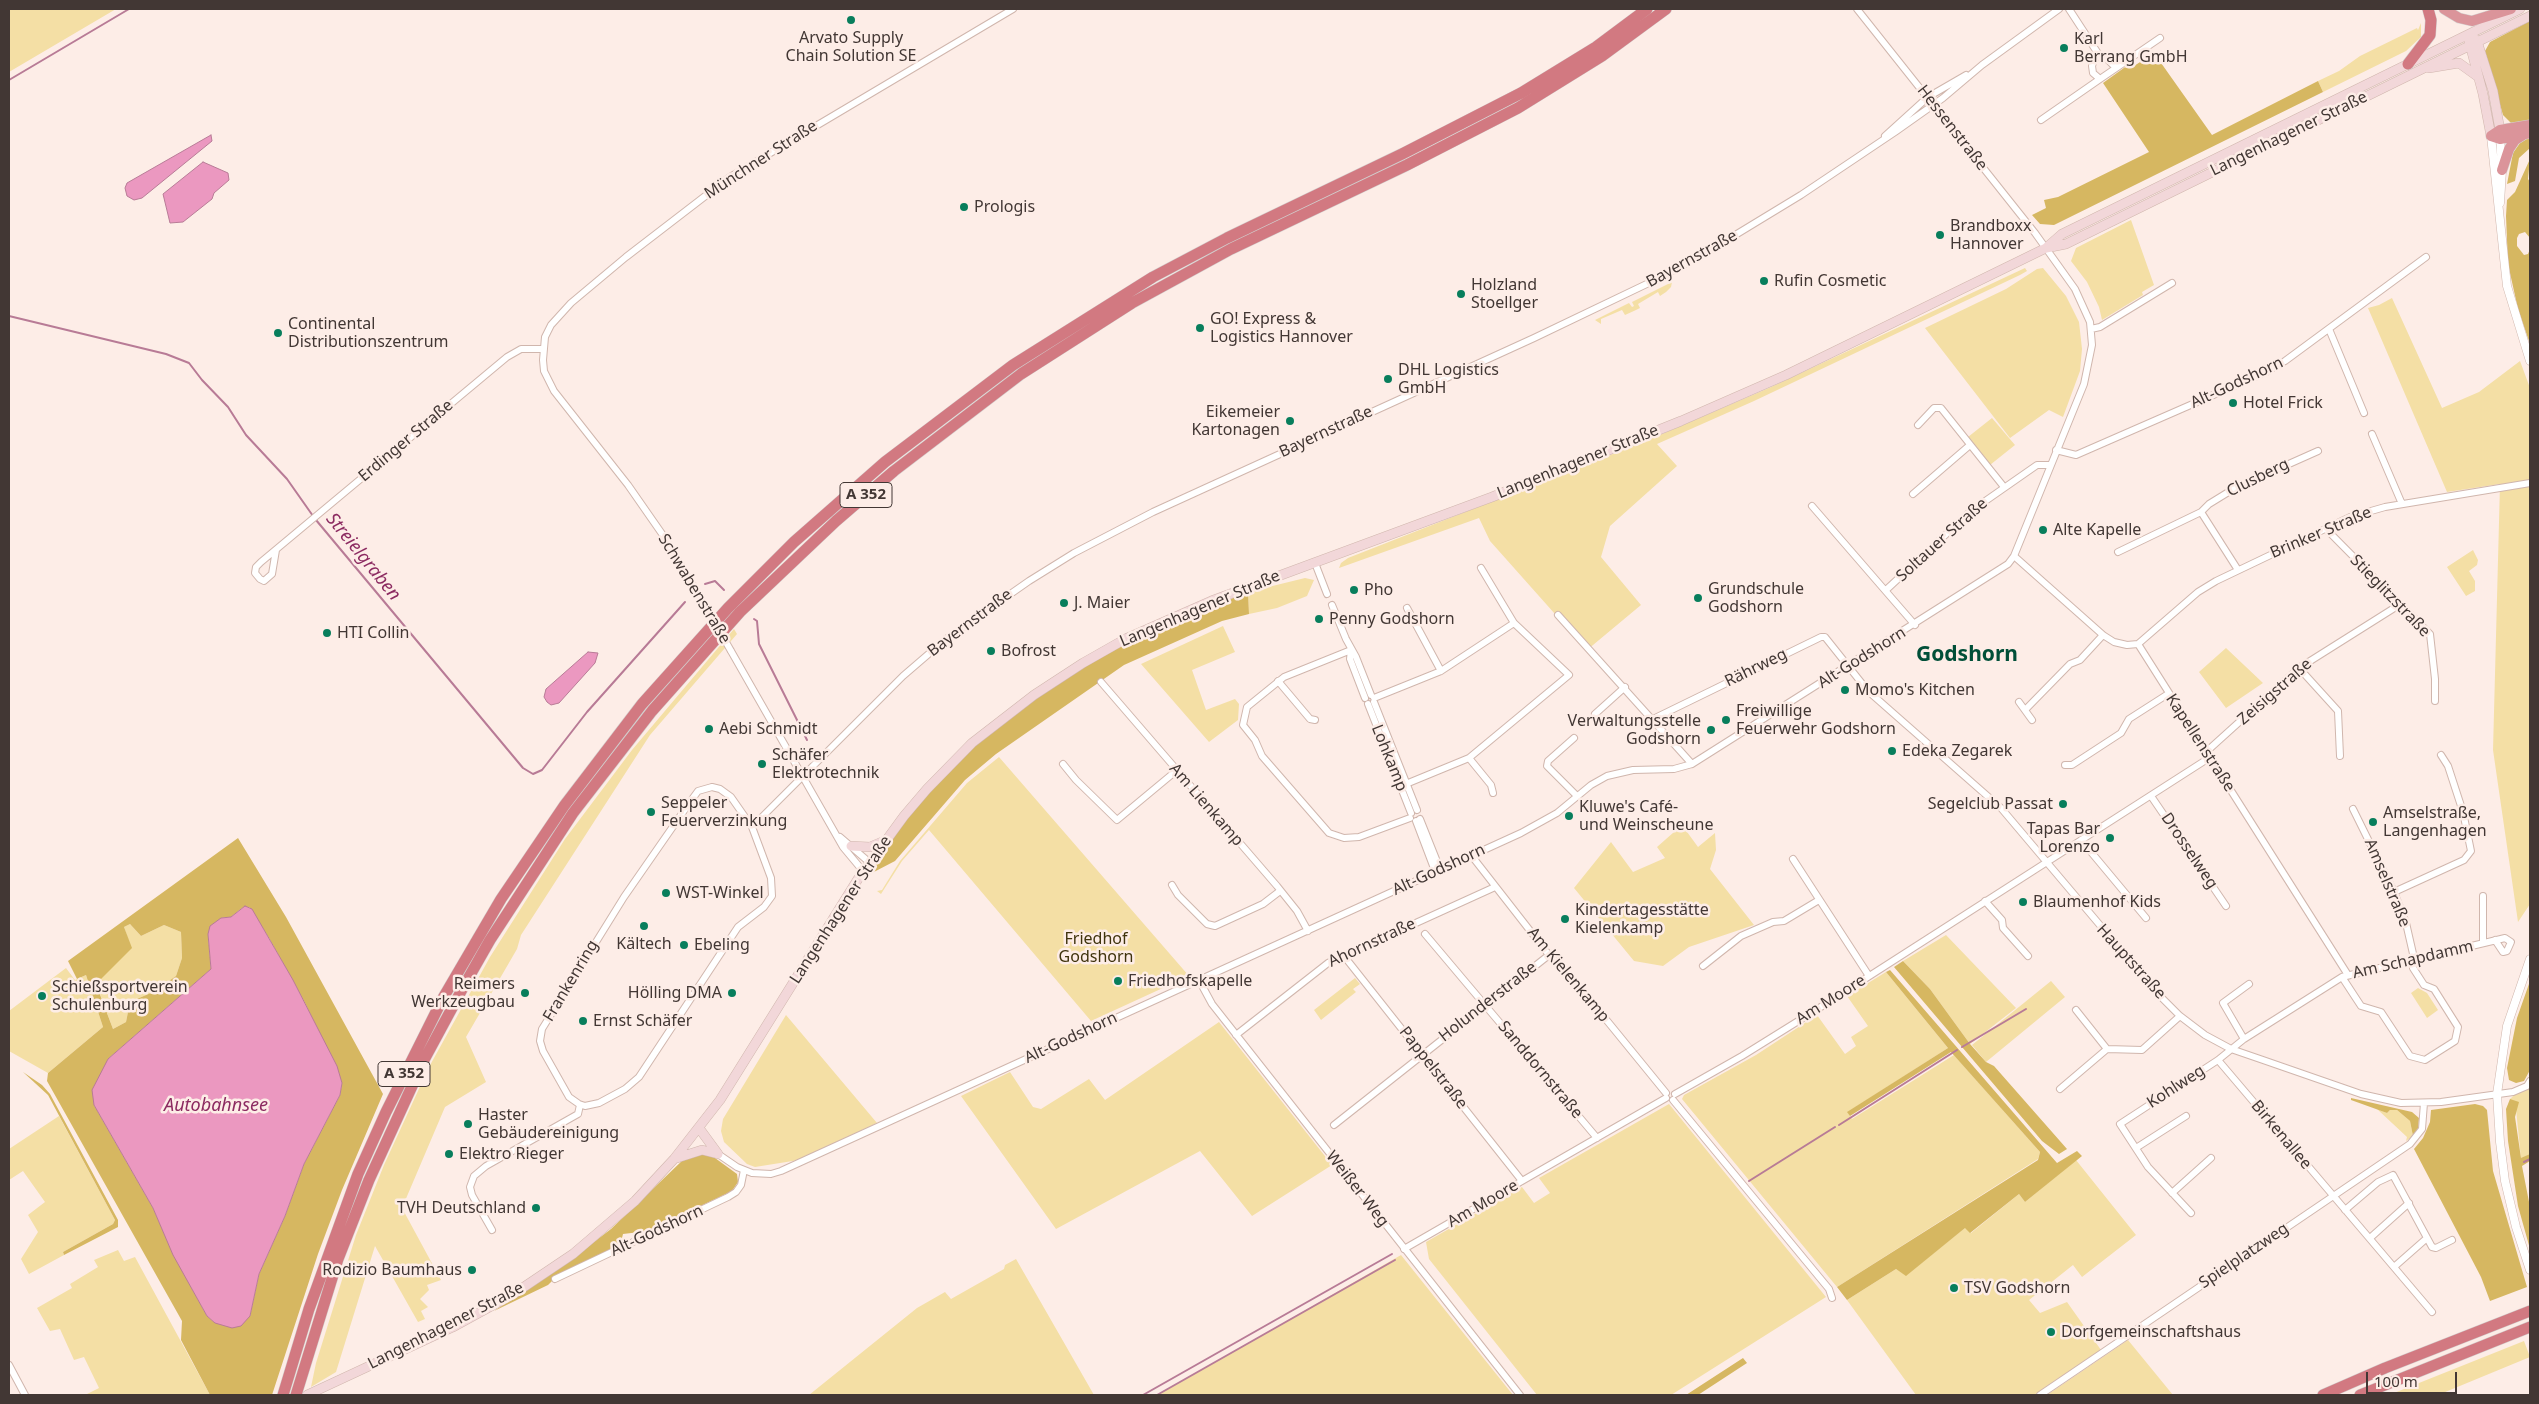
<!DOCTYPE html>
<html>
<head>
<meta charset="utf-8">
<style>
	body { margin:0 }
	#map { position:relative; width:2539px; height:1404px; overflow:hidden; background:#fdede7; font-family:"Noto Sans",sans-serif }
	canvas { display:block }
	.frame { position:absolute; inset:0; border:10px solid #423734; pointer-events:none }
	.scale { position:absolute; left:2366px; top:1372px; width:91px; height:22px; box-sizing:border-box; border:2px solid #423734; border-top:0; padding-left:6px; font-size:15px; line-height:18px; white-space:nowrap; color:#423734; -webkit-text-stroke:4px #fdede7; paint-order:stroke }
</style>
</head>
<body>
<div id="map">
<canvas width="2539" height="1404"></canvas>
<div class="frame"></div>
<div class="scale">100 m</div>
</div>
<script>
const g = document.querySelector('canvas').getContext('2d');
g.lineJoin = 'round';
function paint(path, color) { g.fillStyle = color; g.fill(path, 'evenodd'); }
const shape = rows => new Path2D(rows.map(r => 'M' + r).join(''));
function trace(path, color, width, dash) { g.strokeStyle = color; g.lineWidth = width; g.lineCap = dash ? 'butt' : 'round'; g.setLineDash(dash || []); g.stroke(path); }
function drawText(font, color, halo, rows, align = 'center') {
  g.font = font + ' "Noto Sans",sans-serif'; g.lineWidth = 5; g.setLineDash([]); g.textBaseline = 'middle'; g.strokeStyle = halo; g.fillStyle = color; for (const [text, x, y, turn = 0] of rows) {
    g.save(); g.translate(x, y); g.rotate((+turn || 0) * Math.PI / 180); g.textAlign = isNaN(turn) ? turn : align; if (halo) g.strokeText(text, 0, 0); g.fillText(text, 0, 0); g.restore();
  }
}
paint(shape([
	[9,9,116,9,9,72],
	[2421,23,2421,37,2406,51,2323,92,2318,81,2339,71,2360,56,2417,28,2418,30],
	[2131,220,2154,285,2142,292,2143,295,2102,320,2099,307,2087,282,2071,261,2076,248],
	[2025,268,2027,271,2020,275,1754,401,1657,444,1677,466,1610,526,1601,557,1641,605,1587,650,1490,541,1479,518,1339,568,1341,563,1348,558,1641,443,1769,388],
	[2043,268,2066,296,2079,322,2082,349,2080,371,2063,417,2049,410,2010,438,1925,328,2006,289,2037,269],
	[1672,282,1671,287,1666,292,1660,296,1658,292,1638,304,1640,308,1636,310,1625,315,1622,310,1601,319,1601,324,1595,320,1629,303,1632,307,1634,306,1632,302],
	[2392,298,2442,408,2479,392,2520,361,2530,388,2530,904,2518,922,2493,750,2500,484,2447,492,2368,308,2379,305],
	[1992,418,2015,445,1990,465,1968,437],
	[2473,550,2478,560,2477,565,2469,571,2475,581,2475,591,2466,596,2447,567],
	[1305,578,1314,580,1307,596,1277,608,1249,614,1248,592],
	[1223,626,1235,652,1192,670,1206,710,1235,699,1239,704,1238,720,1209,742,1141,664],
	[734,629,737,634,650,735,521,935,517,949,466,1037,486,1082,445,1107,402,1208,441,1280,427,1285,429,1290,420,1299,428,1307,421,1311,425,1319,418,1322,375,1246,336,1372,311,1387,316,1363,356,1235,384,1165,429,1067,490,957,565,839,632,750],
	[2226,648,2263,683,2226,708,2199,672],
	[999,757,1189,976,1091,1021,929,830,902,861,881,894,877,891,882,890,900,861,967,783],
	[1682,825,1698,847,1715,833,1716,850,1710,869,1754,925,1689,947,1663,966,1634,961,1574,888,1611,842,1633,872,1665,858,1657,847],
	[130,924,141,936,164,925,181,932,182,958,176,976,153,992,130,1002,126,1022,113,1029,96,983,131,948,124,927],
	[1946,935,2016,1008,1970,1044,1930,989,1903,961],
	[66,968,75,980,86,975,103,1027,48,1073,9,1051,9,1011],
	[1886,972,1948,1048,1848,1112,1852,1119,1954,1055,2040,1152,2038,1159,1837,1287,1682,1099,1684,1095,1756,1055,1817,1015,1845,1054,1856,1046,1851,1037,1868,1026,1847,996],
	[1355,978,1360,984,1353,989,1356,992,1321,1020,1314,1010],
	[2051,981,2065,997,1986,1062,1972,1045],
	[2418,988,2427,993,2438,1010,2427,1018,2411,993],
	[786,1015,877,1123,799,1160,755,1167,747,1164,724,1142,721,1131,723,1119],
	[1219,1022,1332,1165,1252,1216,1200,1151,1056,1229,961,1096,1010,1072,1033,1107,1041,1109,1089,1079,1105,1100],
	[2530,1086,2530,1154,2521,1159,2516,1109,2510,1099,2515,1094],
	[1669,1104,1826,1297,1671,1395,1537,1395,1429,1259,1426,1242,1522,1187,1534,1203,1550,1193,1539,1178],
	[2377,1109,2387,1113,2390,1110,2397,1110,2410,1121,2413,1136,2406,1141,2407,1137],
	[59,1116,115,1220,113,1224,63,1252,64,1255,29,1274,21,1259,38,1232,28,1215,45,1202,23,1171,9,1180,9,1149],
	[2076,1160,2136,1235,2082,1277,2073,1265,2029,1300,2040,1313,2067,1302,2101,1350,2034,1395,1916,1395,1847,1300,1896,1269,1906,1275,1966,1227,1971,1233,2019,1194,2025,1202],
	[118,1250,124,1261,135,1257,210,1395,85,1395,99,1388,84,1357,74,1360,60,1329,50,1331,37,1308,72,1288,70,1284,98,1267,94,1260],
	[1401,1255,1513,1395,1157,1395,1205,1368],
	[1016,1259,1094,1395,809,1395,917,1308,945,1292,951,1299,1004,1269,1005,1265],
	[2128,1340,2173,1395,2047,1395],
	[2524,1341,2530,1357,2438,1395,2389,1395]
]), '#f4dfa5');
paint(shape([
	[2530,21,2530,120,2511,123,2503,115,2485,51,2490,42],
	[2154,53,2212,135,2318,81,2323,92,2054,225,2040,224,2032,215,2046,208,2044,200,2058,197,2149,152,2103,83,2128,65,2134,66],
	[2530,137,2530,148,2519,158,2515,181,2507,184,2513,153,2520,143],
	[2530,159,2528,179,2530,182,2530,238,2525,232,2519,234,2517,238,2517,246,2524,255,2528,254,2530,249,2530,344,2518,309,2508,264,2506,216,2507,200,2515,192],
	[1248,592,1249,614,1222,621,1124,665,996,754,965,780,895,861,870,874,870,871,888,842,928,791,974,745,1036,696,1127,641],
	[238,838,286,917,383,1094,342,1190,318,1254,272,1395,210,1395,181,1340,182,1321,47,1081,48,1073,103,1027,86,975,77,979,68,961],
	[249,907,269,938,305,1003,342,1083,340,1095,304,1164,285,1216,259,1274,250,1316,215,1323,207,1316,174,1255,153,1208,94,1105,108,1059,211,969,208,934,221,918,231,917,242,908],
	[130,924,141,936,164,925,181,932,182,958,176,976,153,992,130,1002,126,1022,113,1029,96,984,132,948,124,927],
	[1903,961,1930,989,1970,1044,1986,1062,1994,1066,2067,1149,2059,1154,2042,1141,1894,967],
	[1890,970,2057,1163,2077,1151,2082,1156,2025,1202,2019,1194,1970,1233,1965,1228,1906,1276,1896,1269,1847,1300,1837,1287,2038,1160,2040,1152,1951,1052,1850,1116,1847,1112,1948,1048,1886,972],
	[2530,981,2530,1070,2524,1081,2516,1083,2509,1080,2507,1068,2517,1018],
	[23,1072,42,1085,50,1094,118,1220,118,1227,64,1255,63,1252,113,1224,115,1220,48,1095],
	[2351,1098,2412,1112,2419,1118,2418,1130,2413,1136,2410,1121,2397,1110,2390,1110,2387,1113,2351,1100],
	[2510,1099,2519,1102,2515,1117,2521,1158,2530,1154,2530,1161,2522,1166,2530,1207,2530,1249,2518,1206,2508,1141,2506,1109],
	[2475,1104,2483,1106,2487,1110,2493,1171,2527,1287,2490,1301,2481,1277,2414,1149,2423,1138,2430,1122,2431,1110],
	[705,1154,715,1158,737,1174,738,1182,732,1191,648,1231,623,1234,621,1242,617,1246,557,1276,548,1285,494,1311,569,1261,611,1229,684,1159],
	[1743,1358,1747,1363,1698,1395,1686,1395]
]), '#d6b761');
const water = shape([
	[211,135,212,141,142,198,134,200,127,196,125,188,127,183,211,135],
	[203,162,228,173,229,180,214,193,212,199,183,222,170,223,163,194,203,162],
	[588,652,598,653,595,663,559,703,551,705,547,702,544,697,546,689,588,652],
	[245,906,252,909,293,980,337,1066,342,1083,340,1095,304,1164,285,1216,259,1274,250,1316,241,1326,232,1328,215,1323,207,1316,173,1255,153,1208,94,1105,92,1090,108,1059,211,969,208,934,210,926,221,918,231,917,245,906]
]);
paint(water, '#eb98c0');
trace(water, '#b87b96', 1);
trace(shape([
	[9,80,129,9],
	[9,316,166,354,189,363,202,380,228,407,246,435,287,479,313,516],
	[316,520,523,768,533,774,542,770,587,712,685,602],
	[705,584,715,581,724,590],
	[754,619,757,621,759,644,807,740],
	[1962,1047,2026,1009],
	[1839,1125,1957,1050],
	[2524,1162,2530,1159],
	[1749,1181,1835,1127],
	[1143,1395,1392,1254],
	[1157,1395,1395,1260]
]), '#b87b96', 2);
const minor = shape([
	[2069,9,2099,55],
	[2116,68,2108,60,2099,55,2094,60,2092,66,2093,73,2100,79,2160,38],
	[2041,120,2100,79],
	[1885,136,1928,97,1966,75],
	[2091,329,2100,327,2172,283],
	[2329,329,2364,413],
	[1918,425,1934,408,1941,408,2004,487],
	[2372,434,2402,504],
	[2056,450,2076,455,2266,372,2285,361,2426,257],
	[1913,494,1970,445],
	[1812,506,1915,625],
	[2201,512,2238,570],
	[2326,529,2430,634,2435,679,2435,701],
	[276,550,272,574,264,581,260,579,255,573,256,567,261,562,507,357,521,349,543,349],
	[2118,552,2201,512,2209,504,2235,488,2318,451],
	[2014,556,2103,635,2114,642,2127,645,2138,644],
	[1315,563,1327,594],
	[1481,568,1514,623],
	[1886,590,1971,511,2037,465,2050,465],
	[704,604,667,541,628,485,554,391,544,371,543,360,545,337,551,325,571,303,626,257,730,177,1013,9],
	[1332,605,1346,639,1356,657,1371,695],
	[1407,608,1441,671],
	[1558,615,1692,764],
	[2138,644,2198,592,2216,581,2350,517,2385,507,2530,483],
	[2138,644,2348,975],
	[1351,650,1284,677,1247,707,1243,725,1255,740,1262,756,1329,833,1344,838,1359,837,1410,818],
	[1351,650,1350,659,1365,698],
	[731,651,843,847,863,871],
	[2299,668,2338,711,2340,756],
	[1278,681,1310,719,1315,720],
	[1101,682,1277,886,1297,911,1308,931],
	[1374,698,1441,671,1514,623,1569,675,1469,758,1401,786],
	[1374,702,1417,810],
	[2019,702,2032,720],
	[1368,704,1411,813],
	[2025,710,2070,664,2080,660,2103,635],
	[1595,714,1625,687],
	[1653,719,1821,637,1825,637,1868,691,2001,808,2159,995,2180,1016,2205,1035,2231,1049,2263,1060,2361,1094,2401,1103,2441,1102,2513,1092,2527,1086,2530,1081],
	[1574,738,1548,761,1547,766,1577,796],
	[2206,752,2299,668,2399,605],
	[1469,758,1491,785,1493,793],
	[1063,764,1076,780,1117,820,1176,771],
	[2065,765,2072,765,2121,733,2129,719,2168,694],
	[712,787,720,789,731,797,752,827,771,878,772,896,764,907,738,927,639,1077,625,1089,599,1103,585,1106,579,1104,569,1097,543,1051,540,1041,542,1029,624,897,690,802,698,791,712,787],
	[2151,796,2226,906],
	[2353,809,2394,892,2406,923,2414,958],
	[1420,819,1440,869],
	[1416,821,1435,871],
	[752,827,903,676,946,639,1029,581,1074,553,1153,512,1534,338,1655,280,1704,254,1801,195,1895,132,1943,98,1982,65,2059,9],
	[840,837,869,862],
	[2081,840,2146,918],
	[1471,855,1549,955,1573,979,1666,1093],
	[1793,859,1869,976],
	[1172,885,1178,895,1207,924,1215,926,1263,904,1280,891],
	[2394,892,2464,860,2471,851,2463,812,2448,766,2441,755],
	[2483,896,2483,943],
	[1985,901,2002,920,2003,928,2028,956],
	[1425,934,1597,1138],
	[1344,956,1522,1181],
	[1703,966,1741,936,1773,922,1784,921,1819,900],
	[2342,977,2361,1006,2381,1012,2410,1056,2425,1060,2455,1041,2458,1027,2434,989,2424,985,2413,968,2411,959],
	[1199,980,1212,1004,1520,1395],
	[2076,1010,2107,1049],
	[1236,1035,1328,963,1495,887],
	[2244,1039,2223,1003,2249,984],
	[2218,1060,2432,1312],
	[2060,1089,2107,1049,2142,1050,2180,1016],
	[1675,1094,1742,1056,1832,1000,2209,758],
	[1673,1100,1829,1289,1832,1298],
	[1334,1125,1549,955],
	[2136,1148,2186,1116],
	[718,1154,737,1167,752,1173,771,1174,781,1171,1521,833,1557,813,1591,785,1607,776,1633,770,1674,769,1692,764,2008,564,2014,556,2084,384,2092,345,2090,322,2075,289,2035,233,1857,9],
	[2172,1193,2211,1158],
	[2345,1210,2378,1182,2393,1175,2432,1247,2436,1248,2452,1240],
	[2191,1213,2148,1167,2120,1124,2218,1060,2244,1039,2342,977,2505,938,2511,942,2507,951,2503,952,2495,940],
	[492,1230,472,1195,470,1187,474,1176,486,1166,578,1114,580,1105],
	[2370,1238,2409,1203],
	[1404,1249,1666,1098],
	[2394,1267,2427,1238],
	[555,1279,728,1197,736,1192,741,1185,744,1170],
	[9,1365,25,1395],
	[2040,1395,2410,1144,2422,1129,2424,1103]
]);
const tertiary = shape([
	[2500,135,2502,170,2500,203],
	[2491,136,2507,286,2530,361],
	[2530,959,2507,1026,2497,1094,2500,1142,2505,1181,2516,1227,2530,1270]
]);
const secondary = shape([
	[2473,37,2477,41,2493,91,2500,130],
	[2469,41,2483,94,2491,136],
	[2429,68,2459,63,2477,76],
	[2046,248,2066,244,2530,16],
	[851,846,870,847,884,841],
	[699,1128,718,1154],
	[677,1158,702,1150,718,1154],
	[307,1395,453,1327,515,1293,573,1254,635,1201,674,1159,720,1100,858,879,904,816,927,789,972,743,1034,695,1083,663,1127,638,1211,601,1492,497,1681,421,1786,375,2046,248,2062,234,2520,9]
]);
const trunk = shape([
	[2444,9,2459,18,2472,21,2511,9],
	[2491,136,2500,130,2530,125],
	[2491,136,2500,139,2530,133],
	[2502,170,2509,149,2515,140,2523,135]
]);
const motorway = shape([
	[2408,64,2430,35,2431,20,2428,9],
	[283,1395,309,1309,358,1174,386,1112,443,998,501,899,564,806,642,704,728,608,794,542,885,462,1013,365,1153,277,1227,238,1402,154,1521,93,1596,47,1647,9],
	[296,1395,338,1259,369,1180,424,1060,465,984,490,940,573,813,652,711,740,612,836,521,894,471,1021,374,1132,303,1231,249,1407,165,1518,108,1602,56,1666,9],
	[2323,1395,2385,1368,2530,1311],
	[2360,1395,2530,1327]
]);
trace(minor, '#d0b6ad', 8);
trace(tertiary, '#d0b6ad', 9);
trace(secondary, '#d0b6ad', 10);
trace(trunk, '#d2cfce', 11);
trace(motorway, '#d2cfce', 12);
trace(minor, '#fff', 6);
trace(tertiary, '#fff', 8);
trace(secondary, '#f2d7d9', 9);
trace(trunk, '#db949a', 10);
trace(motorway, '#d27981', 11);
const minorBridge = shape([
	[704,604,731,651]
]);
trace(minorBridge, '#d0b6ad', 8, []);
trace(minorBridge, '#fff', 6);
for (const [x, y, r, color] of [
	[851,20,5,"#087e5c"],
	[2064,48,5,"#087e5c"],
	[964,207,5,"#087e5c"],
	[1940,235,5,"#087e5c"],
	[1764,281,5,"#087e5c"],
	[1461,294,5,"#087e5c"],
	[1200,328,5,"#087e5c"],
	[278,333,5,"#087e5c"],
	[1388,379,5,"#087e5c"],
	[2233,403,5,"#087e5c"],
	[1290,421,5,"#087e5c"],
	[2043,530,5,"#087e5c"],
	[1354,590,5,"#087e5c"],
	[1698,598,5,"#087e5c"],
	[1064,603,5,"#087e5c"],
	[1319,619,5,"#087e5c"],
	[327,633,5,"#087e5c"],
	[991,651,5,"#087e5c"],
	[1845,690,5,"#087e5c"],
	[1726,720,5,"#087e5c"],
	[709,729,5,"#087e5c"],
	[1711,730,5,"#087e5c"],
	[1892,751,5,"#087e5c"],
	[762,764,5,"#087e5c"],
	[2063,804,5,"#087e5c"],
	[651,812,5,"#087e5c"],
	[1569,816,5,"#087e5c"],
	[2373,822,5,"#087e5c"],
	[2110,838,5,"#087e5c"],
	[666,893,5,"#087e5c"],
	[2023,902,5,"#087e5c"],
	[1565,919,5,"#087e5c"],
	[644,926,5,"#087e5c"],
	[684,945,5,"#087e5c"],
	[1118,981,5,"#087e5c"],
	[525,993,5,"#087e5c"],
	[732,993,5,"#087e5c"],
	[42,996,5,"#087e5c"],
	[583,1021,5,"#087e5c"],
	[468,1124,5,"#087e5c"],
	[449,1154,5,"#087e5c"],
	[536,1208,5,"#087e5c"],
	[472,1270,5,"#087e5c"],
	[1954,1288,5,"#087e5c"],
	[2051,1332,5,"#087e5c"]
]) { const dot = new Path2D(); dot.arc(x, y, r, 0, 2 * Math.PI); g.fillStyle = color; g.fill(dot); trace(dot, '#fdede7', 2); }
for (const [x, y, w] of [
	[866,495,52],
	[404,1074,52]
]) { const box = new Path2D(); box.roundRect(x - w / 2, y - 12.5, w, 25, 4); g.fillStyle = '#fdede7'; g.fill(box); trace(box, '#423734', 1); }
drawText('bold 15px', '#423734', null, [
	["A 352",866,495],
	["A 352",404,1074]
]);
drawText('16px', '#423734', '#fdede7', [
	["Arvato Supply",851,38,"center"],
	["Chain Solution SE",851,56,"center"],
	["Karl",2074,39],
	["Berrang GmbH",2074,57],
	["Prologis",974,207],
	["Brandboxx",1950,226],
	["Hannover",1950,244],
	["Rufin Cosmetic",1774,281],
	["Holzland",1471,285],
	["Stoellger",1471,303],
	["GO! Express &",1210,319],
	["Logistics Hannover",1210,337],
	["Continental",288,324],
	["Distributionszentrum",288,342],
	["DHL Logistics",1398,370],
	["GmbH",1398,388],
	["Hotel Frick",2243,403],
	["Eikemeier",1280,412,"right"],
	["Kartonagen",1280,430,"right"],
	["Alte Kapelle",2053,530],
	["Grundschule",1708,589],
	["Godshorn",1708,607],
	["Pho",1364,590],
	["J. Maier",1074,603],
	["Penny Godshorn",1329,619],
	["HTI Collin",337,633],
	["Bofrost",1001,651],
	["Momo's Kitchen",1855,690],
	["Freiwillige",1736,711],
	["Feuerwehr Godshorn",1736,729],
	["Verwaltungsstelle",1701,721,"right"],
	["Godshorn",1701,739,"right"],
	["Aebi Schmidt",719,729],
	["Edeka Zegarek",1902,751],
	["Schäfer",772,755],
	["Elektrotechnik",772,773],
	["Seppeler",661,803],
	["Feuerverzinkung",661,821],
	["Segelclub Passat",2053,804,"right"],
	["Kluwe's Café-",1579,807],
	["und Weinscheune",1579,825],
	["Amselstraße,",2383,813],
	["Langenhagen",2383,831],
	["Tapas Bar",2100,829,"right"],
	["Lorenzo",2100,847,"right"],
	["WST-Winkel",676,893],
	["Blaumenhof Kids",2033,902],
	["Kindertagesstätte",1575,910],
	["Kielenkamp",1575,928],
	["Kältech",644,944,"center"],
	["Ebeling",694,945],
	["Friedhofskapelle",1128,981],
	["Reimers",515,984,"right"],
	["Werkzeugbau",515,1002,"right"],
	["Schießsportverein",52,987],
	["Schulenburg",52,1005],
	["Hölling DMA",722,993,"right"],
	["Ernst Schäfer",593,1021],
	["Haster",478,1115],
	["Gebäudereinigung",478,1133],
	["Elektro Rieger",459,1154],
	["TVH Deutschland",526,1208,"right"],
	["Rodizio Baumhaus",462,1270,"right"],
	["TSV Godshorn",1964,1288],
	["Dorfgemeinschaftshaus",2061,1332]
], 'left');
drawText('16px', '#423734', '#fdede7', [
	["Hessenstraße",1952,128,52],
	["Langenhagener Straße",2289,134,-26],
	["Münchner Straße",761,160,-33],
	["Bayernstraße",1692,259,-29],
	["Alt-Godshorn",2237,383,-25],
	["Bayernstraße",1326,432,-25],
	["Erdinger Straße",406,441,-40],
	["Langenhagener Straße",1578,462,-22],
	["Clusberg",2258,478,-26],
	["Brinker Straße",2321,533,-23],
	["Soltauer Straße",1942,540,-42],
	["Schwabenstraße",694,589,59],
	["Stieglitzstraße",2390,596,46],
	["Langenhagener Straße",1200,609,-23],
	["Bayernstraße",970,623,-37],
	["Alt-Godshorn",1862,658,-32],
	["Rährweg",1756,668,-26],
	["Zeisigstraße",2275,692,-41],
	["Kapellenstraße",2200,743,57],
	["Lohkamp",1389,758,68],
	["Am Lienkamp",1206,805,49],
	["Drosselweg",2189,851,56],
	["Alt-Godshorn",1439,870,-25],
	["Amselstraße",2387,883,67],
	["Langenhagener Straße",841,910,-57],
	["Ahornstraße",1372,943,-25],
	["Am Schapdamm",2413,960,-13],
	["Hauptstraße",2131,962,48],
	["Am Kielenkamp",1568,975,50],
	["Frankenring",571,981,-59],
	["Am Moore",1831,1000,-32],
	["Holunderstraße",1488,1002,-38],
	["Alt-Godshorn",1071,1038,-25],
	["Pappelstraße",1433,1068,52],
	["Sanddornstraße",1540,1070,50],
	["Kohlweg",2176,1087,-33],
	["Birkenallee",2281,1135,50],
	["Weißer Weg",1357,1189,52],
	["Am Moore",1483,1204,-30],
	["Alt-Godshorn",657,1231,-25],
	["Spielplatzweg",2244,1256,-34],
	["Langenhagener Straße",446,1326,-27]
]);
drawText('16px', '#3f330d', '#fdede7', [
	["Friedhof",1096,939],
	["Godshorn",1096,957]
]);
drawText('italic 18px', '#8c2b61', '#fdede7', [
	["Streielgraben",363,557,51],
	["Autobahnsee",216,1106]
]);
drawText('bold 21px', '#004f38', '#fdede7', [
	["Godshorn",1967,655]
]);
</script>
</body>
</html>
